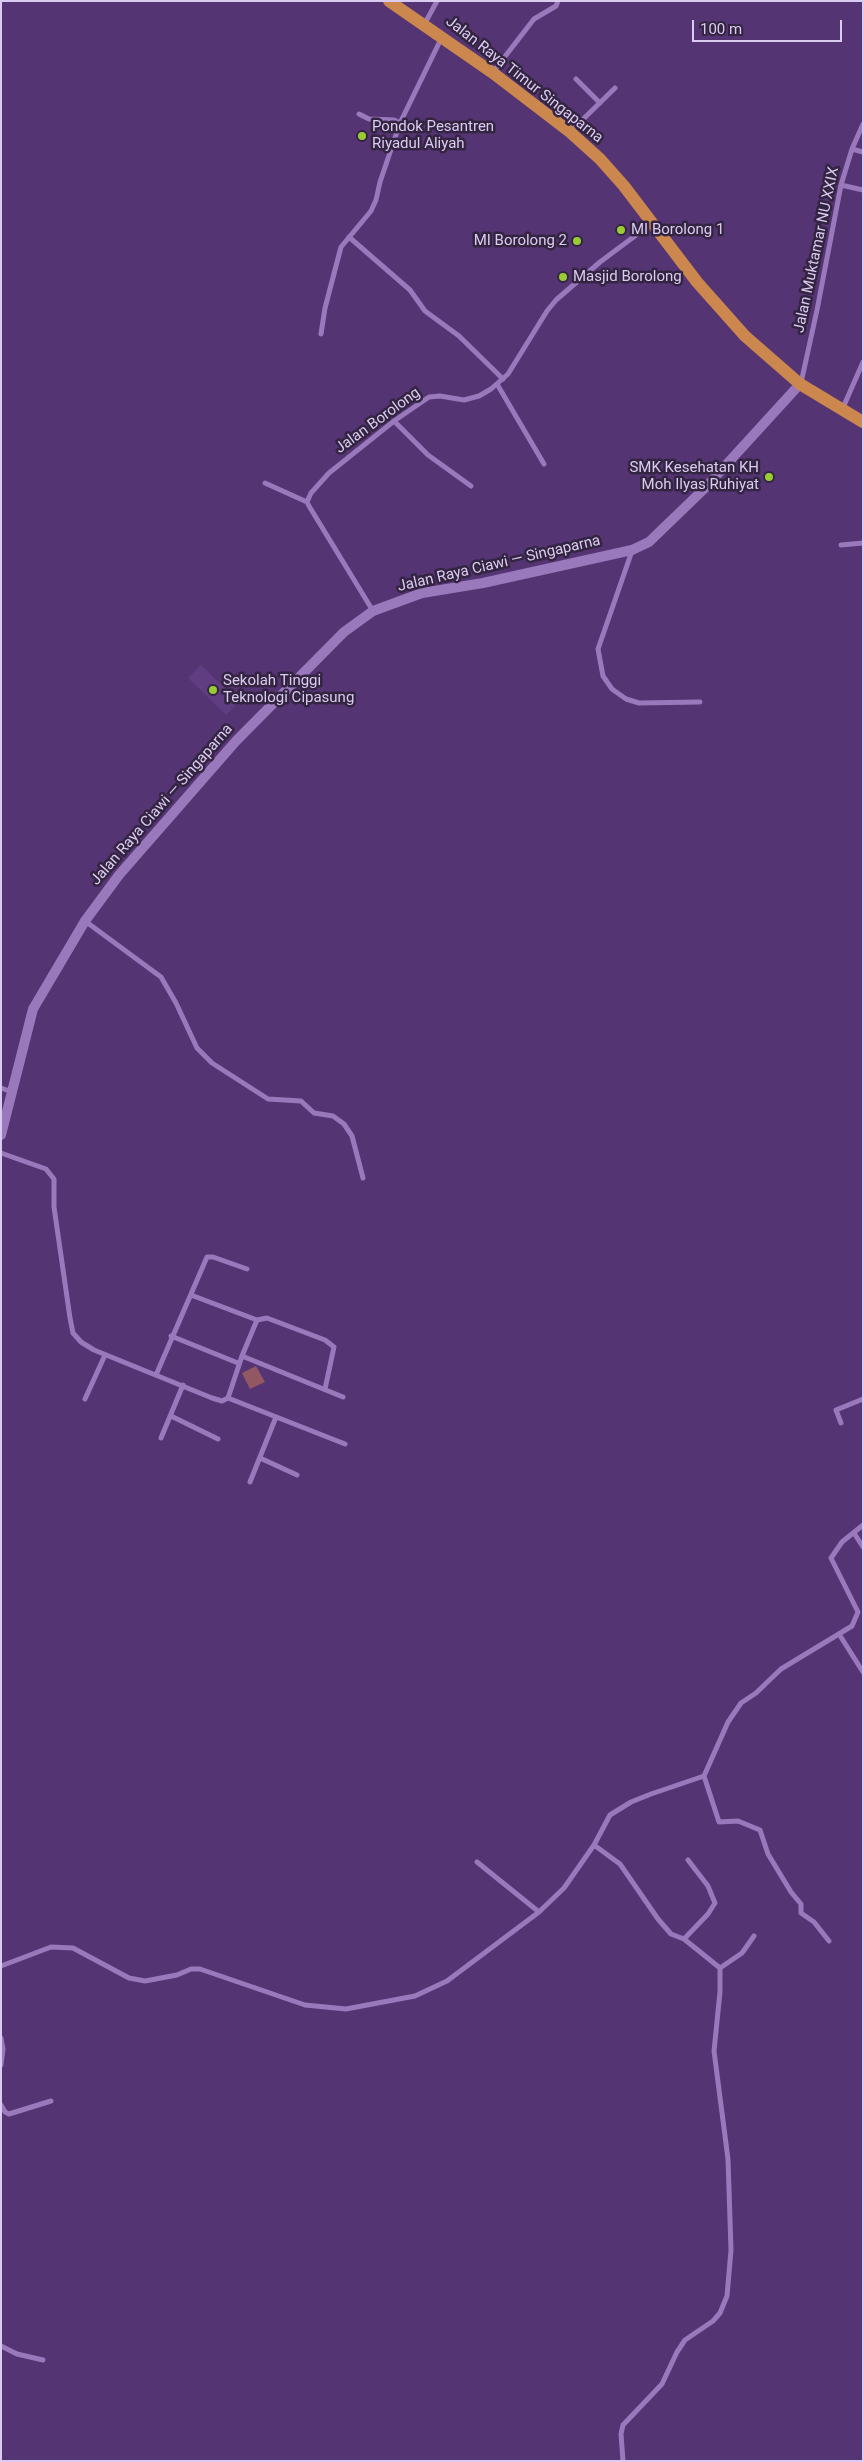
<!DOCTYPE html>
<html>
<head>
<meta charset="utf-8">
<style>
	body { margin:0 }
	#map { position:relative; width:864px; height:2462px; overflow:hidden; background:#543472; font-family:Roboto,sans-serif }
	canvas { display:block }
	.frame { position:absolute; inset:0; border:2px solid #dccbf0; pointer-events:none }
	.scale { position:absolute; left:692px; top:20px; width:150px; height:22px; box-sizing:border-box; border:2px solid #dccbf0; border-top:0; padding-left:6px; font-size:15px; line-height:18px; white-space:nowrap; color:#dccbf0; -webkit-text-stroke:4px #332541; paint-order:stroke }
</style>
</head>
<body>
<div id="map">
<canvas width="864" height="2462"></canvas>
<div class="frame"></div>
<div class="scale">100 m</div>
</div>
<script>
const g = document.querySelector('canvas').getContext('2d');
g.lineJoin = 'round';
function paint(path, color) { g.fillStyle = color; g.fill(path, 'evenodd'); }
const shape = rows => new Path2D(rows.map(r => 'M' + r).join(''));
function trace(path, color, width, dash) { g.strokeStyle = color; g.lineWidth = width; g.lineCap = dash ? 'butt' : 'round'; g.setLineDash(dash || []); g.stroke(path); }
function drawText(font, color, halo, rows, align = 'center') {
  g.font = font + ' Roboto,sans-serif'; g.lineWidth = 5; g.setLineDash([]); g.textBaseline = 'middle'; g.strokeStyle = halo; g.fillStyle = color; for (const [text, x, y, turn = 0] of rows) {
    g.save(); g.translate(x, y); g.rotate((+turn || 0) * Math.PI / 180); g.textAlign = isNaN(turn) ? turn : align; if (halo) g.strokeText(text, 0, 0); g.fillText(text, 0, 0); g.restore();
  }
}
paint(shape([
	[201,665,239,702,226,715,188,678]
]), '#603c80');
paint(shape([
	[256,1366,265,1382,250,1389,242,1373]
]), '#915864');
trace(shape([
	[424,25,437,1],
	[493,72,534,19,556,6,558,1],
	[576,79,600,103],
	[359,114,369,119,394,120,400,123],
	[570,132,615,88],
	[852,149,863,152],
	[841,185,863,190],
	[349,237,410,290,425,311,459,336,503,379],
	[321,334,325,308,341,247,371,211,376,200,380,182,400,123,442,37],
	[801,383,817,310,841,185,852,149,863,124],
	[497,384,544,464],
	[842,410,863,362],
	[394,421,428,455,471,486],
	[265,483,307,502],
	[841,545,863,543],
	[632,551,598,649,603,676,612,689,626,699,639,703,700,702],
	[373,611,309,506,307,502,311,493,329,473,394,421,429,397,440,396,464,400,479,396,491,389,508,374,547,311,556,300,600,262,651,224],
	[85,921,161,977,176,1003,197,1048,212,1063,268,1099,301,1101,314,1113,333,1116,344,1124,352,1136,363,1178],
	[1,1088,12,1092],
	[1,1153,46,1169,54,1179,54,1207,70,1318,73,1333,81,1342,94,1350,212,1398,222,1401,228,1398,345,1444],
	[191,1295,257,1320],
	[171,1336,238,1363],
	[242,1356,257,1320,267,1318,325,1340,334,1347,325,1389],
	[156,1375,207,1257,213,1257,247,1269],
	[228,1398,242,1356,343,1397],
	[85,1399,105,1355],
	[171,1416,218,1439],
	[841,1423,836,1410,863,1399],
	[161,1438,183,1385],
	[260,1458,297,1475],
	[250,1482,276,1417],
	[854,1533,863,1547],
	[839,1634,863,1672],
	[704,1776,719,1822,738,1821,760,1830,768,1854,791,1892,801,1904,801,1913,814,1922,829,1941],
	[594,1845,620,1864,658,1919,671,1934,684,1939,720,1968,720,1992,714,2051,728,2159,731,2250,727,2296,720,2313,713,2321,685,2340,677,2352,662,2384,623,2425,621,2434,623,2461],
	[477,1862,539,1912],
	[684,1939,708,1914,715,1903,708,1886,688,1860],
	[1,1966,51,1947,73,1948,129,1978,145,1981,177,1975,191,1969,200,1969,305,2005,346,2009,415,1996,447,1981,539,1912,564,1888,594,1845,610,1815,631,1802,651,1794,704,1776,728,1722,741,1703,756,1693,781,1669,852,1626,858,1612,831,1558,842,1542,863,1525],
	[720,1968,742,1953,754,1936],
	[1,2038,3,2049,1,2065],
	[1,2105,5,2112,9,2114,51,2101],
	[1,2346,17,2354,43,2360]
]), '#9978bc', 5);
trace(shape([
	[1,1135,33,1009,85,921,119,875,236,741,344,632,373,611,422,593,483,583,632,550,649,542,705,488,800,384]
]), '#9978bc', 10);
trace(shape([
	[389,1,493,73,570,132,600,159,624,186,697,282,745,336,800,384,863,422]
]), '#cb874d', 12);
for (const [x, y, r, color] of [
	[362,136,5,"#9acb34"],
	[621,230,5,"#9acb34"],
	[577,241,5,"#9acb34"],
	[563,277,5,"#9acb34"],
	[769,477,5,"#9acb34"],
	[213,690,5,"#9acb34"]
]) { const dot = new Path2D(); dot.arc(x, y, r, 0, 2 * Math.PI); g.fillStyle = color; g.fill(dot); trace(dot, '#332541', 2); }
drawText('15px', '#dccbf0', '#332541', [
	["Jalan Raya Timur Singaparna",524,80,38],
	["Jalan Muktamar NU XXIX",817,250,-78],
	["Jalan Borolong",378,421,-36],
	["Jalan Raya Ciawi — Singaparna",499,564,-13],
	["Jalan Raya Ciawi — Singaparna",162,805,-49]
]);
drawText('15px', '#dccbf0', '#332541', [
	["Pondok Pesantren",372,127],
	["Riyadul Aliyah",372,144],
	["MI Borolong 1",631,230],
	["MI Borolong 2",567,241,"right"],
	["Masjid Borolong",573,277],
	["SMK Kesehatan KH",759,468,"right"],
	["Moh Ilyas Ruhiyat",759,485,"right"],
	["Sekolah Tinggi",223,681],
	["Teknologi Cipasung",223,698]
], 'left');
</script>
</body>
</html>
